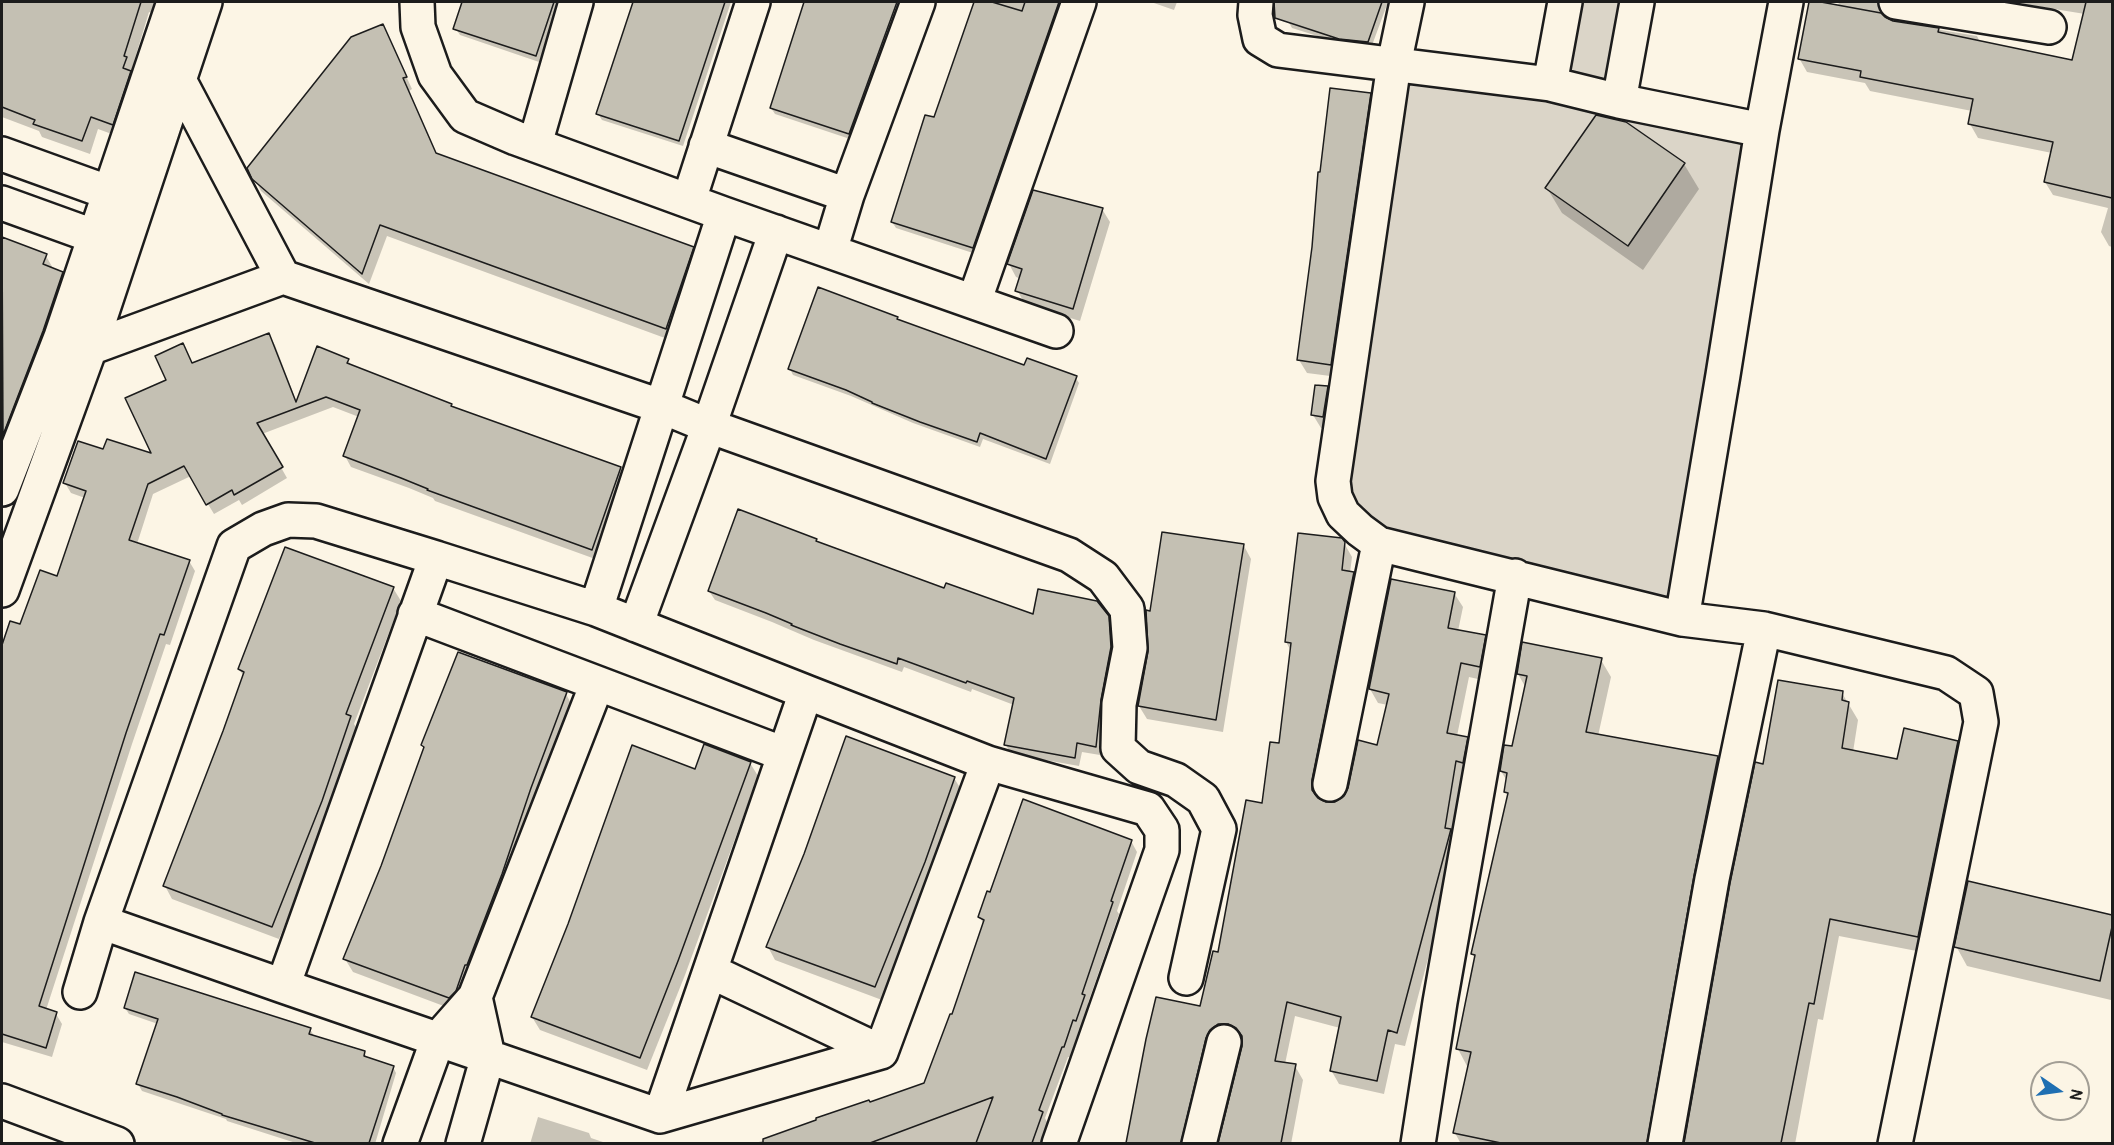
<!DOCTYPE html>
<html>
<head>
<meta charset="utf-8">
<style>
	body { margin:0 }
	#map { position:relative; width:2114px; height:1145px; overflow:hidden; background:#fcf5e5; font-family:Pangolin,sans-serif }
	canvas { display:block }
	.frame { position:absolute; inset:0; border:3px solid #1c1c1c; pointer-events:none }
	.north { position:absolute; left:2030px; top:1061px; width:60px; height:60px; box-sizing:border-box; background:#fcf5e5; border:2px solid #a29e95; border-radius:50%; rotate:103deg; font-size:16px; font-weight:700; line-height:24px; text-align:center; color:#1c1c1c }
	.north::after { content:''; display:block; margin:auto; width:21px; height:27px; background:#1f6fb2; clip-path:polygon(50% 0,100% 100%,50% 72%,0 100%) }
</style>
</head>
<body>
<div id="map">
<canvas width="2114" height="1145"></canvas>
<div class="frame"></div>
<div class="north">N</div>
</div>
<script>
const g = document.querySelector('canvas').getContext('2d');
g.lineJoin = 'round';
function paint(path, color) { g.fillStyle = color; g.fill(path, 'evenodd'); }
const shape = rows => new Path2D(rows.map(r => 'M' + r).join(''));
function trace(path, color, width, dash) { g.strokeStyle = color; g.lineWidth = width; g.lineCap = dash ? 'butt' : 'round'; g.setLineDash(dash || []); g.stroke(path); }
paint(shape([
	[1565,2,1637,2,1619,101,1762,130,1682,619,1379,544,1333,481,1394,64,1550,84]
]), '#dbd5c8');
paint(shape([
	[2,2,168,2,161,16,149,12,132,68,134,71,120,137,98,129,90,154,42,137,39,131,2,117],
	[465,2,559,2,539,62,460,35,456,29],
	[635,2,731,2,683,146,602,120,598,114],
	[807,2,903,2,853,140,775,114,771,108],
	[974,2,1065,2,976,254,896,228,892,222,935,119],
	[1151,2,1177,2,1174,10],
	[1295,2,1388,2,1371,48,1343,44,1292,28,1288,21],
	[1810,2,1838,6,1839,2,1893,2,1889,5,1885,14,1885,19,1893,22,1977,36,1980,42,2073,61,2085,14,2011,2,2112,2,2112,247,2109,246,2101,232,2108,208,2053,195,2045,182,2052,153,1978,138,1970,124,1972,111,1870,91,1865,83,1807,72,1799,58],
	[383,26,412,89,409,91,437,155,693,248,700,260,673,341,387,236,369,284,261,191,249,168],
	[1370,94,1378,107,1338,377,1307,373,1299,360],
	[1684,164,1699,189,1643,270,1562,213,1547,188],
	[1102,209,1110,222,1080,321,1025,304,1017,290,1021,279,1016,277,1009,264],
	[2,245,46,256,54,270,62,273,70,286,2,470],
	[897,318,898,321,1025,367,1075,377,1079,383,1050,464,983,439,980,447,913,423,851,396,793,375,790,369],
	[269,335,275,345,297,403,348,360,352,367,451,405,453,408,620,468,626,479,598,560,435,501,433,498,409,488,351,467,345,456,359,417,333,407,262,434,287,478,242,505,239,500,214,514,191,476,153,494,137,544,189,561,195,571,170,645,166,644,132,744,46,1010,56,1014,62,1024,52,1057,2,1042,2,651,11,623,21,626,58,578,85,498,71,493,65,483,104,451,154,456,168,381,188,355,193,364],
	[1327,388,1335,401,1330,429,1321,428,1313,415],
	[816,540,818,543,945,590,1034,616,1107,617,1113,627,1116,657,1105,710,1100,755,1082,752,1079,766,1011,754,1006,745,1014,705,972,689,971,692,904,667,902,672,814,640,772,622,715,600,709,591],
	[1344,543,1352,557,1350,573,1353,573,1361,587,1319,800,1325,804,1336,803,1346,797,1378,747,1388,705,1378,703,1370,689,1454,593,1463,607,1458,631,1485,636,1493,651,1487,681,1469,677,1457,736,1467,738,1475,752,1471,776,1463,775,1453,836,1458,845,1405,1046,1395,1044,1384,1094,1339,1084,1331,1070,1340,1028,1295,1016,1285,1064,1295,1066,1303,1080,1291,1144,1220,1144,1244,1046,1244,1041,1238,1038,1191,1144,1128,1144,1158,998,1201,1008,1219,954,1280,745,1291,651,1286,642],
	[1244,546,1251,559,1223,732,1147,719,1139,706,1150,651,1151,613],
	[393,588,401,601,354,724,358,730,329,814,279,939,172,899,165,886,244,677,239,669],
	[1601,660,1611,677,1598,736,1718,757,1727,774,1658,1144,1461,1144,1455,1133,1470,1066,1467,1066,1458,1049,1476,959,1472,954,1509,797,1505,791,1507,781,1501,771,1513,748,1526,688,1518,674],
	[1842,693,1858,720,1853,752,1898,761,1957,742,1967,759,1927,953,1839,936,1823,1020,1818,1019,1795,1144,1686,1144,1732,883,1764,766],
	[566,694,573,707,457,1011,353,972,345,959,382,866,425,749,422,745],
	[750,763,758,776,685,975,647,1070,540,1030,532,1017,696,771],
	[954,778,962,791,882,1000,775,960,768,947],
	[1131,841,1137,852,1117,911,1119,914,1088,1003,1091,1007,1082,1031,1079,1030,1070,1057,1068,1057,1045,1118,1048,1124,1041,1144,753,1144,926,1084,953,1016,984,925,980,917],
	[1969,883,2112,917,2112,993,2111,1000,1967,966,1956,946],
	[125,1008,310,1029,314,1036,364,1053,368,1059,393,1067,396,1073,375,1144,299,1144,227,1121,226,1119,142,1091,138,1084,158,1024,129,1014],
	[538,1117,589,1133,591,1138,609,1144,530,1144]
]), '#0003');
const building = shape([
	[2,2,141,2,124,56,127,57,123,68,131,71,113,125,91,117,82,141,33,124,35,120,2,107,2,2],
	[462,2,554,2,536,56,453,29,462,2],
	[633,2,725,2,679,141,596,114,633,2],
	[804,2,897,2,849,134,770,108,804,2],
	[974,2,992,2,1022,11,1025,2,1059,2,973,248,891,222,925,115,934,117,974,2],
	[1274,2,1382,2,1368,42,1339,39,1275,18,1274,2],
	[1809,2,1821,2,1881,13,1885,17,1893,21,1939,28,1938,32,2072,60,2086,2,2112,2,2112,198,2044,182,2053,142,1968,124,1973,99,1860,77,1861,71,1798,59,1809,2],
	[383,24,407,77,403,78,436,153,694,247,666,329,380,225,362,274,252,179,247,168,351,37,383,24],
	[1330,88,1371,93,1331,365,1297,360,1312,247,1318,172,1320,172,1330,88],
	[1596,115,1626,122,1685,163,1628,246,1545,188,1596,115],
	[1033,190,1103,208,1073,309,1015,291,1022,269,1007,264,1033,190],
	[2,237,47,254,43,264,63,272,43,331,3,435,2,237],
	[818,287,898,317,897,319,1024,365,1027,358,1077,376,1046,459,980,433,977,442,920,422,872,403,872,402,846,390,788,369,818,287],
	[269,333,296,402,317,346,349,359,347,363,452,404,451,406,621,467,592,550,427,490,428,489,401,478,343,456,360,410,326,397,257,423,283,467,234,495,232,490,206,505,184,466,148,484,129,540,190,560,164,635,160,634,126,733,39,1006,57,1012,46,1048,2,1034,2,645,10,621,20,624,40,570,57,576,86,491,63,483,78,441,103,449,107,439,151,453,125,398,166,380,155,356,183,343,192,363,269,333],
	[1315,385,1328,386,1323,417,1311,415,1315,385],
	[738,509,817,539,816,541,944,588,946,583,1033,614,1038,589,1097,601,1109,616,1111,647,1101,700,1096,747,1077,743,1075,758,1004,745,1014,698,967,681,966,683,898,658,897,664,840,644,791,625,792,624,766,613,708,591,738,509],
	[1162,532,1244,544,1216,720,1138,706,1148,651,1146,610,1150,611,1162,532],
	[1298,533,1342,538,1345,542,1342,570,1354,572,1312,780,1312,790,1318,798,1326,802,1335,802,1344,796,1348,788,1358,740,1377,745,1389,694,1369,689,1391,579,1455,592,1448,628,1486,635,1480,667,1461,663,1447,733,1468,737,1463,763,1456,761,1445,828,1451,829,1397,1033,1388,1030,1377,1081,1330,1071,1341,1017,1287,1002,1275,1061,1296,1064,1281,1143,1218,1143,1242,1046,1242,1036,1236,1028,1228,1024,1218,1024,1210,1030,1206,1038,1181,1143,1126,1143,1146,1039,1156,997,1200,1006,1213,951,1218,952,1246,800,1262,803,1270,742,1279,743,1291,643,1285,642,1298,533],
	[285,547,394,587,346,714,351,716,322,801,272,927,163,886,223,731,244,672,238,669,285,547],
	[1522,642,1602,658,1586,732,1718,756,1694,876,1647,1143,1501,1143,1453,1133,1471,1052,1456,1049,1475,955,1471,954,1508,793,1504,792,1507,773,1500,771,1504,745,1512,746,1527,676,1517,674,1522,642],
	[458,652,567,692,531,788,502,874,467,965,465,965,456,991,449,998,343,959,381,866,424,747,421,745,458,652],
	[1778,680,1843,691,1842,700,1849,702,1842,748,1897,759,1904,728,1958,741,1918,937,1830,919,1814,1004,1809,1003,1781,1143,1684,1143,1730,883,1755,762,1763,764,1778,680],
	[846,736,955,777,925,862,875,987,766,947,804,854,846,736],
	[704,744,751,762,678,961,640,1058,531,1017,568,924,632,745,695,769,704,744],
	[1023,799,1132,840,1111,901,1113,902,1082,994,1085,995,1076,1021,1073,1020,1064,1047,1062,1047,1039,1110,1043,1112,1032,1143,976,1143,993,1097,870,1143,763,1143,763,1139,816,1120,816,1118,869,1100,870,1102,924,1083,950,1014,952,1014,984,920,978,917,987,891,990,892,1023,799],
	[1968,881,2112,915,2112,927,2100,981,1954,947,1968,881],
	[135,972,311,1028,309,1034,365,1051,364,1056,394,1066,369,1143,315,1143,222,1115,222,1114,177,1097,136,1084,158,1019,124,1008,135,972]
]);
paint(building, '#c4c0b3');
trace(building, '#1c1c1c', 1.5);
const street = shape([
	[417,2,418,27,435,75,465,116,516,138,724,214,1056,331],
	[1256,2,1255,15,1260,39,1278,50,1550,84,1619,101,1762,130],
	[1407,2,1394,64,1333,481,1335,497,1343,514,1360,530,1379,544,1682,619,1764,629,1946,673,1976,693,1981,722,1895,1144],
	[1896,2,2049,27],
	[166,73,178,78,283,277],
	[1550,84,1565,2],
	[1619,101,1637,2],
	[535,144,576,2],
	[706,146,847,195],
	[2,154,110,193],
	[689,200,753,2],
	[2,203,96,237],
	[830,251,847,195,918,2],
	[974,302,1079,2],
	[61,337,90,348,283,277,663,407,709,426,1069,555,1103,577,1127,609,1130,648,1119,704,1118,748,1139,767,1176,780,1203,799,1219,829,1186,978],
	[2,489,61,337,174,2],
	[2,590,90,348,205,2],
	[596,609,724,214],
	[415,614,784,754],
	[1682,619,1723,375,1762,130,1786,2],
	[636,625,709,426,776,232],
	[806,692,988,763,1148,809,1162,830,1162,850,1059,1144],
	[1330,784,1379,544],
	[710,971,881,1052],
	[283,986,436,558,316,521,288,520,263,529,234,546,101,922,283,986,660,1116,806,692,596,609,436,558],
	[80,992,101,922],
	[2,1101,117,1144],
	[660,1116,881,1052,988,763],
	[400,1144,438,1039,475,997,597,684],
	[463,1144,488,1056,475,997],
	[1199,1144,1224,1042],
	[1418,1144,1440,1002,1515,576],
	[1665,1144,1712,879,1764,629]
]);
trace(street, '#1c1c1c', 38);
trace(street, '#fcf5e5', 33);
</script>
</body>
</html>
